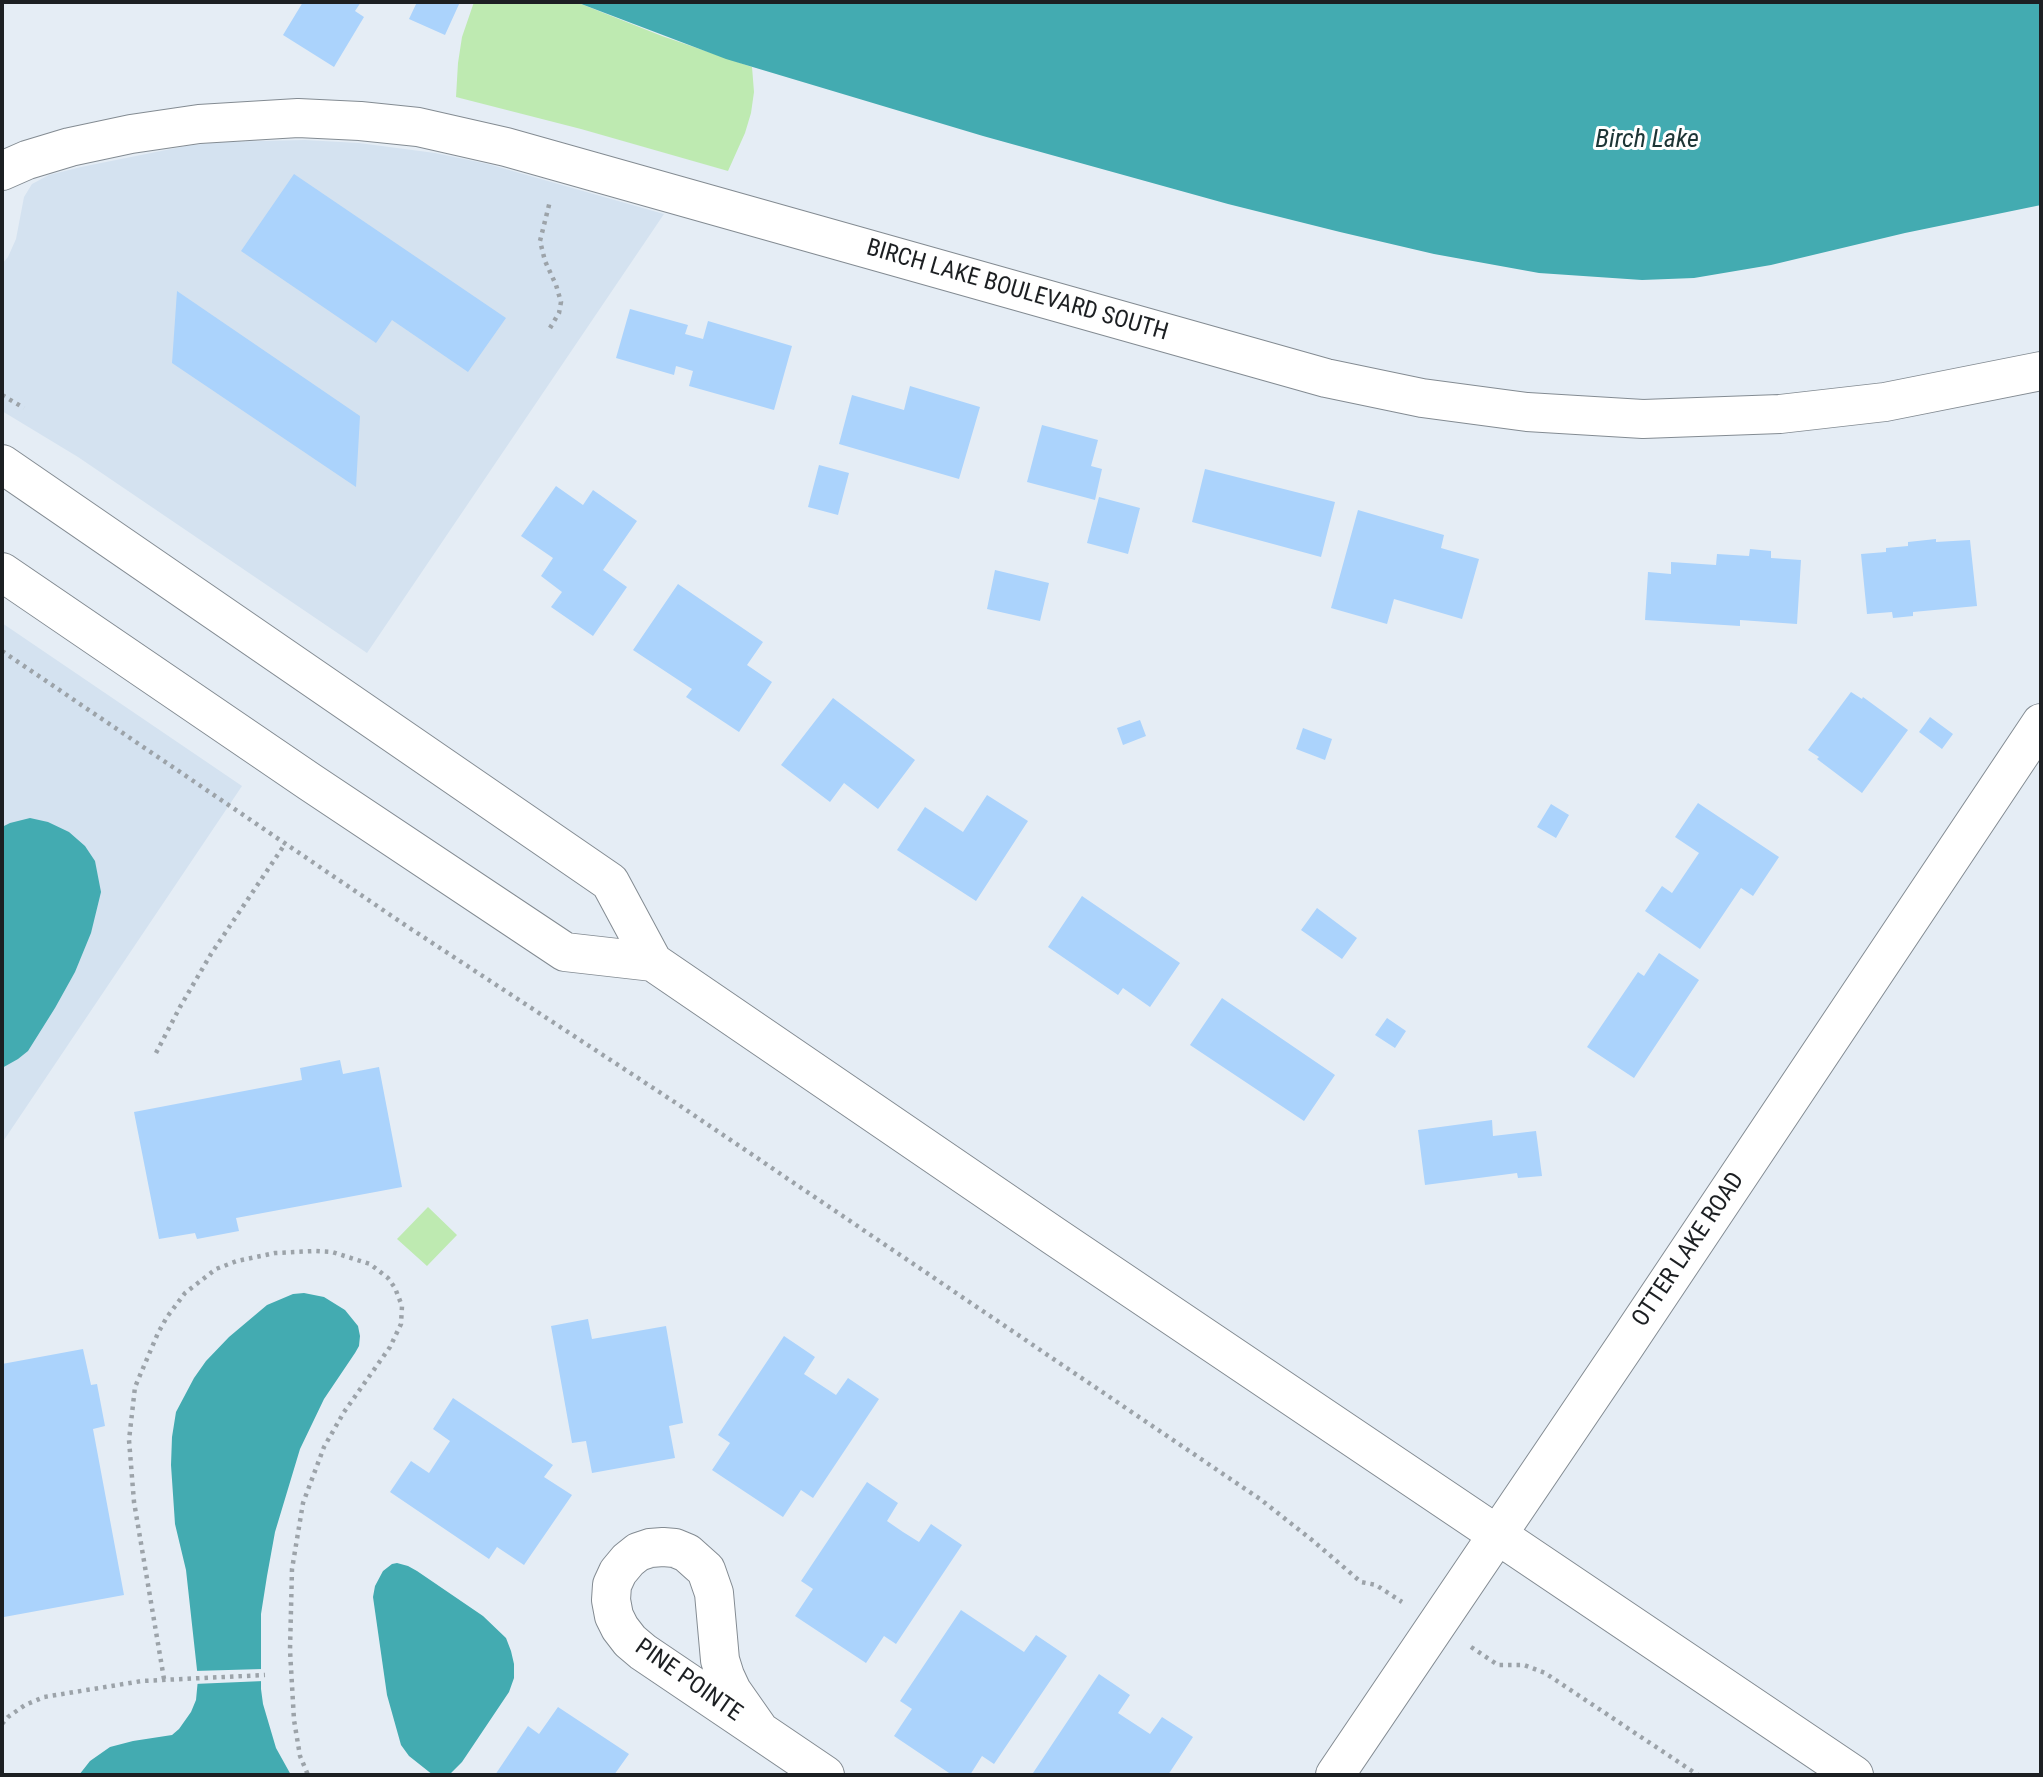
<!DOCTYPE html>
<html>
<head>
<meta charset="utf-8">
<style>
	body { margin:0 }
	#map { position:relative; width:2043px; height:1777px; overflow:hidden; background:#e5edf5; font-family:"Roboto Condensed",sans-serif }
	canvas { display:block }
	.frame { position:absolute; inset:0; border:4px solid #1c1f22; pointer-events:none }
</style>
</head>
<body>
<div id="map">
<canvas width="2043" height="1777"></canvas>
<div class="frame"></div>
</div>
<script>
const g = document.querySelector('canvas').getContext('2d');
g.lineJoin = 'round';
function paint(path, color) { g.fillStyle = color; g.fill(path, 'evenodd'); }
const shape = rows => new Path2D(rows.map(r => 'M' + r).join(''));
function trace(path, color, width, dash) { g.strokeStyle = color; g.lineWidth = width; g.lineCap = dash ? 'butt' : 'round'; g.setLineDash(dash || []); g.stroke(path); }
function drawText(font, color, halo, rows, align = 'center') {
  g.font = font + ' "Roboto Condensed",sans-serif'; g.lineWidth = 6; g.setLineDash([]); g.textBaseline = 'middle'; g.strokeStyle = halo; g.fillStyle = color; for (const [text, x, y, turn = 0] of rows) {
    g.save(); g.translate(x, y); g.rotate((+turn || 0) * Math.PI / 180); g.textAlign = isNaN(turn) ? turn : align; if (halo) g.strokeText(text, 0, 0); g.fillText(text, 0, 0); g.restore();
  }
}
paint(shape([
	[305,140,359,143,435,153,488,164,664,214,367,653,78,457,2,411,2,264,8,257,16,239,24,197,32,184,49,175,81,167,186,146,219,142],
	[2,623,242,786,2,1143]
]), '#d4e2f0');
paint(shape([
	[474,2,576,2,662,36,752,67,754,92,751,113,745,133,728,171,581,129,456,97,458,63,462,37],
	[428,1207,457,1235,427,1266,397,1239]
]), '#beeab1');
paint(shape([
	[576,2,2041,2,2041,205,1905,233,1771,265,1694,278,1642,280,1539,273,1434,254,1340,232,1228,204,983,136,726,59],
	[30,818,48,822,69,832,85,846,95,861,101,892,91,933,75,972,55,1008,28,1051,18,1059,2,1068,2,827,10,823],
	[304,1293,324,1297,345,1310,358,1326,360,1336,359,1346,355,1353,324,1399,300,1449,275,1532,267,1576,261,1614,261,1689,263,1704,276,1748,291,1775,79,1775,90,1761,110,1747,133,1741,172,1735,179,1729,191,1712,196,1700,198,1679,186,1570,175,1524,171,1465,172,1437,176,1412,194,1378,206,1361,229,1337,267,1305,293,1294],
	[397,1563,408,1566,417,1571,483,1616,506,1638,511,1651,514,1664,514,1678,509,1692,462,1762,449,1775,433,1775,409,1756,401,1745,387,1695,373,1597,375,1586,383,1571,392,1564]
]), '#43abb1');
paint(shape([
	[263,1669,264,1681,194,1684,194,1671]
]), '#e5edf5');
paint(shape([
	[303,2,361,2,355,11,364,17,334,67,283,35],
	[417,2,460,2,445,35,409,19],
	[294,174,506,318,468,372,392,320,376,343,241,251],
	[177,291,360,416,356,487,172,363],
	[630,309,688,325,685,334,703,339,708,321,792,346,774,410,689,386,693,371,676,366,674,375,616,358],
	[910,386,980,407,959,479,839,444,852,395,904,410],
	[1042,425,1098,440,1091,466,1102,469,1095,500,1027,482],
	[819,465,849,473,838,515,808,507],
	[1205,469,1335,502,1321,557,1192,522],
	[556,486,583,505,593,490,637,521,603,570,627,587,593,636,551,607,562,592,541,576,553,558,521,536],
	[1099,497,1140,508,1128,554,1087,543],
	[1358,510,1444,535,1441,548,1479,559,1462,619,1394,599,1387,624,1331,608],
	[1936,539,1936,542,1970,540,1977,606,1913,612,1913,616,1893,618,1892,612,1867,614,1861,554,1886,552,1886,548,1908,546,1908,542],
	[1750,549,1771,551,1771,558,1801,560,1797,624,1740,620,1740,626,1645,620,1648,572,1671,574,1671,562,1716,565,1717,554,1749,556],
	[995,570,1049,583,1040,621,987,609],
	[678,584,763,642,747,665,772,682,739,732,686,697,692,689,633,650],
	[1851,692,1862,699,1863,697,1908,730,1862,793,1817,759,1819,757,1808,750],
	[833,698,915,760,878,809,844,783,830,802,781,765],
	[1930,717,1953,734,1942,749,1919,732],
	[1140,720,1146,736,1123,745,1117,728],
	[1303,728,1332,739,1325,760,1296,749],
	[987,795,1028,821,976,901,897,850,925,807,963,832],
	[1698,803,1779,857,1753,896,1741,888,1700,949,1645,911,1662,886,1672,893,1699,853,1675,837],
	[1551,804,1569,815,1556,838,1537,827],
	[1082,896,1180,963,1150,1007,1123,988,1118,995,1048,947],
	[1317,908,1357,938,1342,959,1301,930],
	[1659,953,1699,980,1634,1078,1587,1047,1638,972,1644,976],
	[1222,998,1335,1075,1304,1121,1190,1045],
	[1387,1018,1406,1031,1395,1048,1375,1035],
	[340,1060,343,1074,379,1067,402,1187,236,1218,239,1231,197,1239,195,1233,159,1239,134,1112,302,1080,300,1068],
	[1492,1120,1493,1136,1536,1131,1542,1176,1518,1178,1517,1173,1425,1185,1418,1130],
	[588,1319,592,1339,666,1326,683,1423,669,1426,675,1458,592,1473,586,1441,572,1443,551,1326],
	[784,1336,815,1357,804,1374,836,1395,848,1378,879,1399,813,1498,801,1490,783,1517,712,1470,730,1443,718,1435],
	[83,1349,91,1385,97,1384,105,1426,93,1429,124,1595,4,1617,2,1607,2,1364],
	[453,1398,553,1465,544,1477,572,1495,524,1565,497,1547,489,1559,390,1492,411,1461,429,1473,450,1441,433,1429],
	[867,1482,898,1503,887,1521,903,1532,919,1542,931,1524,962,1545,896,1644,884,1636,866,1663,795,1616,813,1589,801,1581],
	[961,1610,1024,1652,1036,1635,1067,1656,994,1764,982,1756,970,1775,952,1775,894,1736,912,1709,900,1701],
	[1099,1674,1130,1695,1118,1713,1150,1734,1162,1717,1193,1737,1168,1775,1036,1775,1033,1773],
	[558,1707,629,1754,614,1775,495,1775,528,1726,539,1734]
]), '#abd3fc');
const minor = shape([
	[2,171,27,160,70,147,131,134,199,124,298,118,360,121,418,127,506,147,1326,378,1422,398,1527,412,1643,419,1780,414,1885,402,2041,371],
	[663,1547,675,1548,687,1553,706,1570,714,1593,720,1660,725,1676,732,1691,760,1731,643,1652,630,1641,620,1628,614,1616,611,1600,612,1585,618,1572,628,1560,638,1552,650,1548,663,1547],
	[760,1731,825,1775]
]);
const tertiary = shape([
	[1335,1775,1625,1346,2041,723]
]);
const primary = shape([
	[2,464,610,882,653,962],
	[2,572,310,782,565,952,653,962,1054,1236,1854,1775]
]);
trace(minor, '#838b92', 40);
trace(tertiary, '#838b92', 40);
trace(primary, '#838b92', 40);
trace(shape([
	[550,328,559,313,561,302,556,285,545,261,540,241,550,201],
	[2,395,24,408],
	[2,651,411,929,676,1103,1260,1499,1312,1540,1361,1582,1376,1585,1402,1602],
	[156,1053,180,1007,211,954,285,844],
	[1471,1647,1498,1665,1524,1665,1545,1673,1698,1775],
	[164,1679,134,1502,129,1440,135,1387,158,1333,167,1317,185,1293,216,1269,237,1261,275,1253,315,1251,332,1252,370,1264,388,1278,395,1288,402,1306,401,1324,390,1347,344,1412,324,1447,303,1503,292,1569,290,1650,294,1720,300,1756,308,1775],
	[2,1724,8,1717,25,1705,44,1697,142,1681,265,1675]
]), '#9ca3a9', 4.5, [3.5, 5]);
trace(minor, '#fff', 38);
trace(tertiary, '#fff', 38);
trace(primary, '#fff', 38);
drawText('24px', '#1c1f22', '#fff', [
	["BIRCH LAKE BOULEVARD SOUTH",1017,291,16],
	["OTTER LAKE ROAD",1689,1250,-56],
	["PINE POINTE",688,1681,35]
]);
drawText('italic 26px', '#1d3536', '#fff', [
	["Birch Lake",1647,140]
]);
</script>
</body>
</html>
